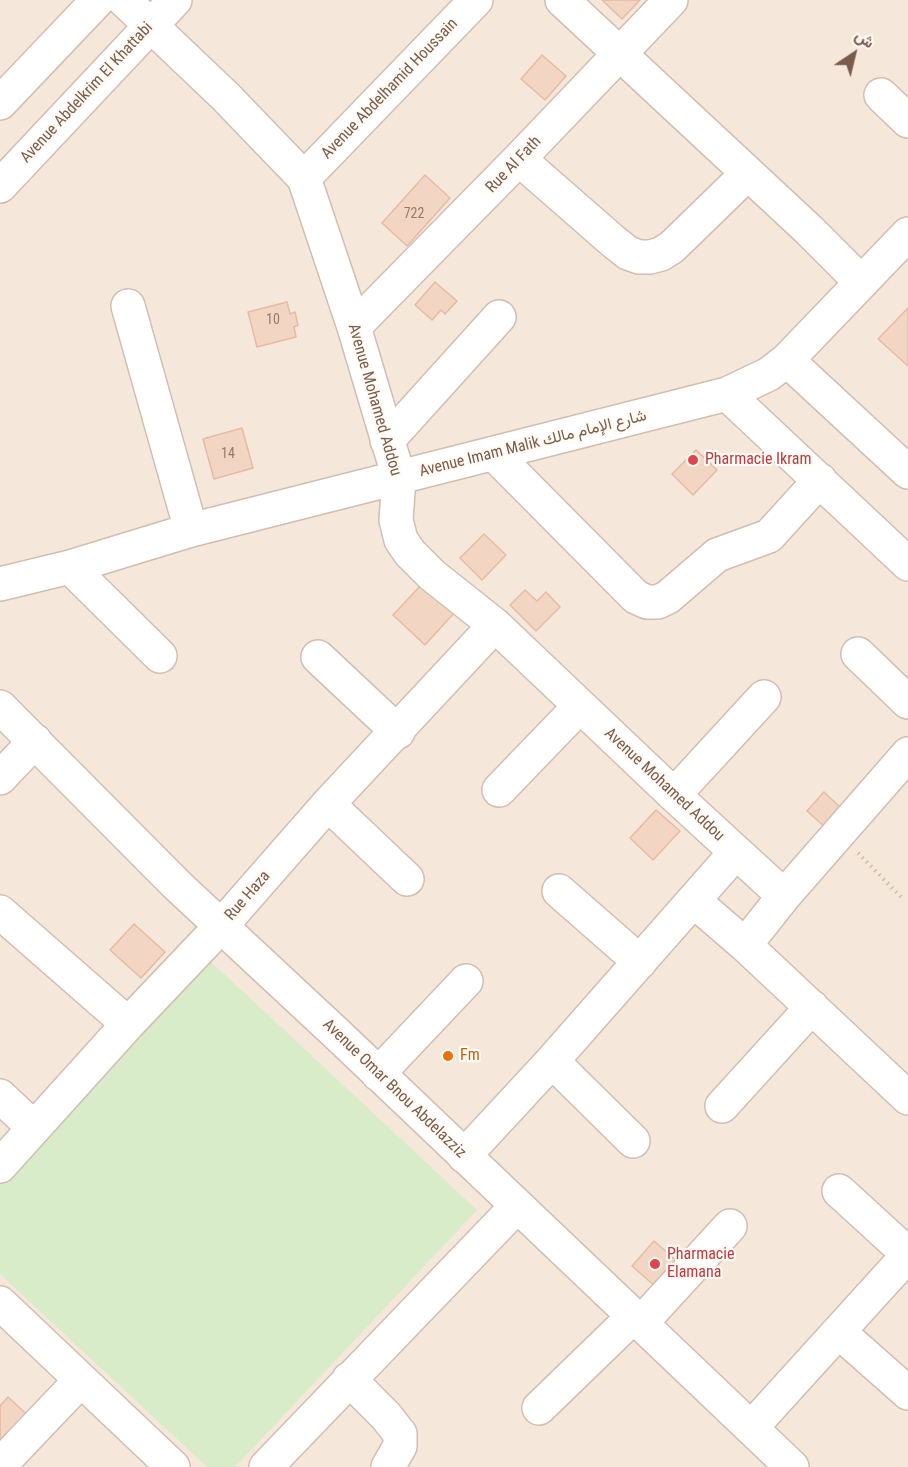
<!DOCTYPE html>
<html>
<head>
<meta charset="utf-8">
<style>
	body { margin:0 }
	#map { position:relative; width:908px; height:1467px; overflow:hidden; background:#fdf6ec; font-family:"Roboto Condensed",Vazirmatn,sans-serif }
	canvas { display:block }
	.north { position:absolute; left:824px; top:24px; width:60px; height:60px; -webkit-text-stroke:4px #fffaf3; paint-order:stroke; rotate:35deg; font-size:16px; font-weight:700; line-height:24px; text-align:center; color:#7a5c4d }
	.north::after { content:''; display:block; margin:auto; width:21px; height:27px; background:#7a5c4d; clip-path:polygon(50% 0,100% 100%,50% 72%,0 100%) }
</style>
</head>
<body>
<div id="map">
<canvas width="908" height="1467"></canvas>
<div class="north">ش</div>
</div>
<script>
const g = document.querySelector('canvas').getContext('2d');
g.lineJoin = 'round';
function paint(path, color) { g.fillStyle = color; g.fill(path, 'evenodd'); }
const shape = rows => new Path2D(rows.map(r => 'M' + r).join(''));
function trace(path, color, width, dash) { g.strokeStyle = color; g.lineWidth = width; g.lineCap = dash ? 'butt' : 'round'; g.setLineDash(dash || []); g.stroke(path); }
function drawText(font, color, halo, rows, align = 'center') {
  g.font = font + ' "Roboto Condensed",Vazirmatn,sans-serif'; g.lineWidth = 4.5; g.setLineDash([]); g.textBaseline = 'middle'; g.strokeStyle = halo; g.fillStyle = color; for (const [text, x, y, turn = 0] of rows) {
    g.save(); g.translate(x, y); g.rotate((+turn || 0) * Math.PI / 180); g.textAlign = isNaN(turn) ? turn : align; if (halo) g.strokeText(text, 0, 0); g.fillText(text, 0, 0); g.restore();
  }
}
paint(shape([
	[0,0,908,0,908,1467,0,1467]
]), '#f5e8da');
paint(shape([
	[208,959,477,1210,235,1467,207,1467,0,1274,0,1181]
]), '#d8ecc9');
const building = shape([
	[602,0,640,0,622,19,602,0],
	[542,55,566,76,545,100,521,79,542,55],
	[425,175,450,198,407,246,382,223,425,175],
	[435,282,457,301,445,314,441,310,432,320,415,305,435,282],
	[287,302,290,314,295,312,298,325,294,327,296,337,257,347,248,312,287,302],
	[908,308,908,366,878,339,908,308],
	[242,428,253,468,214,479,203,439,242,428],
	[696,450,717,470,693,495,672,474,696,450],
	[484,534,506,555,482,580,460,558,484,534],
	[423,583,455,612,425,645,393,615,423,583],
	[525,590,537,601,546,592,560,607,536,631,510,605,525,590],
	[824,792,842,809,826,828,807,811,824,792],
	[656,810,680,831,653,860,630,838,656,810],
	[134,924,165,952,141,978,110,950,134,924],
	[654,1241,678,1262,656,1287,632,1266,654,1241],
	[8,1397,36,1423,0,1447,0,1406,8,1397]
]);
paint(building, '#f3d5c3');
trace(building, '#e6bba3', 1.5);
const minor = shape([
	[124,0,225,96,304,178,354,327,399,478,396,520,401,540,410,553,432,575,495,625,674,795,784,896],
	[562,0,809,230,861,282],
	[881,95,908,121],
	[0,103,98,0],
	[519,159,614,242,628,253,639,257,650,257,661,254,672,247,747,174],
	[304,178,476,0],
	[0,186,175,0],
	[128,306,191,530],
	[354,327,519,159,671,0],
	[787,360,908,472],
	[727,394,908,564],
	[387,441,499,317],
	[494,454,636,597,647,602,658,602,668,597,717,555,769,536,820,480],
	[70,567,160,656],
	[0,584,70,567,191,530,727,394,769,374,787,360,908,234],
	[858,654,908,702],
	[318,657,398,732],
	[0,707,178,886,337,1034,792,1467],
	[0,778,35,741],
	[499,790,580,706],
	[674,795,764,697],
	[328,804,407,879],
	[559,891,640,962],
	[694,901,745,945,908,1098],
	[0,912,128,1024],
	[745,945,784,896,908,754],
	[552,1061,633,1141],
	[378,1074,466,981],
	[0,1096,34,1128],
	[722,1106,812,1007],
	[464,1156,552,1061,736,852],
	[0,1166,128,1024,222,925,328,804,495,625],
	[839,1191,908,1254],
	[0,1303,173,1467],
	[641,1323,730,1226],
	[839,1332,908,1393],
	[349,1379,386,1416,400,1434,400,1446,388,1467],
	[539,1408,634,1316],
	[751,1428,908,1255],
	[0,1465,80,1381],
	[266,1467,517,1206]
]);
trace(minor, '#d1beb0', 36);
trace(shape([
	[858,853,903,899]
]), '#d9b8a5', 4, [1.5, 4.5]);
trace(minor, '#fff', 33);
for (const [x, y, r, color] of [
	[693,460,6,"#e0444e"],
	[448,1056,6,"#e8710a"],
	[655,1264,6,"#e0444e"]
]) { const dot = new Path2D(); dot.arc(x, y, r, 0, 2 * Math.PI); g.fillStyle = color; g.fill(dot); trace(dot, '#fffaf3', 2); }
drawText('14px', '#987a6a', null, [
	["722",414,214],
	["10",273,320],
	["14",228,454]
]);
drawText('16px', '#7a5c4d', '#fffaf3', [
	["Avenue Abdelhamid Houssain",390,89,-46],
	["Avenue Abdelkrim El Khattabi",87,93,-47],
	["Rue Al Fath",514,165,-46],
	["Avenue Mohamed Addou",374,400,74],
	["Avenue Imam Malik شارع الإمام مالك",533,444,-14],
	["Avenue Mohamed Addou",664,785,43],
	["Rue Haza",248,896,-49],
	["Avenue Omar Bnou Abdelazziz",394,1089,44]
]);
drawText('16px', '#be3a42', '#fffaf3', [
	["Pharmacie Ikram",705,460],
	["Pharmacie",667,1255],
	["Elamana",667,1273]
], 'left');
drawText('16px', '#c56008', '#fffaf3', [
	["Fm",460,1056]
], 'left');
</script>
</body>
</html>
